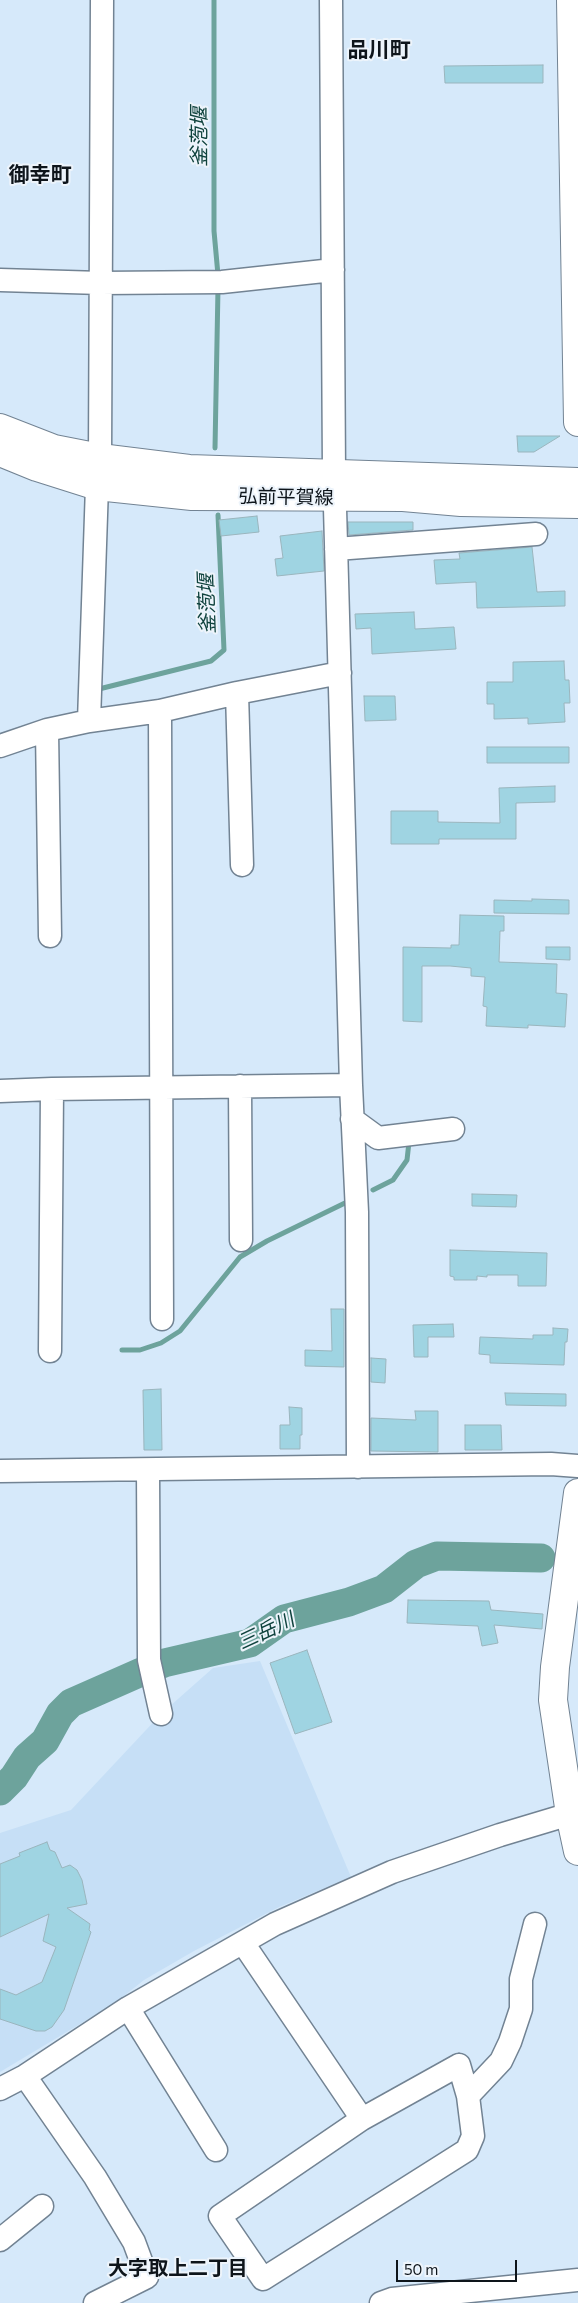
<!DOCTYPE html>
<html>
<head>
<meta charset="utf-8">
<style>
	body { margin:0 }
	#map { position:relative; width:578px; height:2303px; overflow:hidden; background:#d6e9fa; font-family:Commissioner,sans-serif }
	canvas { display:block }
	.scale { position:absolute; left:396px; top:2260px; width:121px; height:22px; box-sizing:border-box; border:2px solid #0e151b; border-top:0; padding-left:6px; font-size:15px; line-height:18px; white-space:nowrap; color:#0e151b; -webkit-text-stroke:4px #edf4fb; paint-order:stroke }
</style>
</head>
<body>
<div id="map">
<canvas width="578" height="2303"></canvas>
<div class="scale">50 m</div>
</div>
<script>
const g = document.querySelector('canvas').getContext('2d');
g.lineJoin = 'round';
function paint(path, color) { g.fillStyle = color; g.fill(path, 'evenodd'); }
const shape = rows => new Path2D(rows.map(r => 'M' + r).join(''));
function trace(path, color, width, dash) { g.strokeStyle = color; g.lineWidth = width; g.lineCap = dash ? 'butt' : 'round'; g.setLineDash(dash || []); g.stroke(path); }
function drawText(font, color, halo, rows, align = 'center') {
  g.font = font + ' Commissioner,"Noto Sans JP",sans-serif'; g.lineWidth = 4; g.setLineDash([]); g.textBaseline = 'middle'; g.strokeStyle = halo; g.fillStyle = color; for (const [text, x, y, turn = 0] of rows) {
    g.save(); g.translate(x, y); g.rotate((+turn || 0) * Math.PI / 180); g.textAlign = isNaN(turn) ? turn : align; if (halo) g.strokeText(text, 0, 0); g.fillText(text, 0, 0); g.restore();
  }
}
paint(shape([
	[260,1661,351,1877,279,1907,194,1951,144,1980,115,2003,0,2072,0,1833,71,1810,161,1714,213,1668]
]), '#c6dff6');
trace(shape([
	[214,0,214,231,218,275],
	[215,448,218,288],
	[99,689,211,661,224,650,218,515],
	[373,1190,393,1180,407,1160,409,1142],
	[122,1350,140,1350,161,1343,180,1331,240,1257,267,1241,347,1202]
]), '#6da39c', 5);
trace(shape([
	[0,1791,14,1777,27,1757,45,1741,60,1714,71,1703,139,1673,164,1663,250,1643,284,1619,349,1602,384,1589,416,1564,437,1556,541,1558]
]), '#6da39c', 29);
const building = shape([
	[543,65,543,83,445,83,444,66,543,65],
	[517,436,560,436,534,452,518,452,517,436],
	[257,516,259,532,221,536,219,520,257,516],
	[348,522,413,522,413,530,349,535,348,522],
	[322,531,324,571,277,576,275,559,283,558,280,536,322,531],
	[532,547,537,592,565,591,565,606,477,608,476,582,436,584,434,560,460,559,459,553,532,547],
	[414,612,415,629,454,627,456,649,372,654,371,628,356,629,355,614,414,612],
	[564,661,565,680,569,680,570,703,564,703,565,722,528,724,528,718,494,719,494,704,487,704,487,682,513,682,513,662,564,661],
	[364,696,395,696,396,720,365,721,364,696],
	[487,747,569,747,569,763,487,763,487,747],
	[555,786,555,802,516,803,516,839,439,839,439,844,391,844,391,811,438,811,438,822,500,823,499,788,555,786],
	[532,899,569,900,569,914,494,913,494,900,532,901,532,899],
	[460,915,504,916,504,931,500,931,499,962,557,964,556,993,567,994,565,1027,528,1025,528,1028,486,1026,487,1007,483,1006,485,977,471,976,471,968,450,966,422,966,422,1022,403,1021,403,947,451,948,451,945,459,945,460,915],
	[546,947,570,947,570,960,546,959,546,947],
	[472,1194,517,1195,516,1207,472,1206,472,1194],
	[450,1250,547,1253,546,1286,518,1286,518,1275,487,1275,487,1277,477,1276,477,1280,454,1280,454,1277,450,1276,450,1250],
	[331,1309,344,1309,344,1367,305,1366,305,1350,332,1351,331,1309],
	[453,1324,454,1337,428,1337,428,1357,414,1357,413,1325,453,1324],
	[553,1328,568,1329,567,1342,565,1342,564,1365,490,1363,490,1355,479,1354,480,1337,533,1339,533,1335,553,1335,553,1328],
	[371,1358,386,1359,385,1383,371,1382,371,1358],
	[161,1389,162,1450,144,1450,143,1390,161,1389],
	[505,1393,566,1394,566,1406,506,1405,505,1393],
	[289,1407,302,1408,302,1435,300,1435,300,1449,280,1449,280,1425,290,1425,289,1407],
	[415,1411,438,1411,438,1452,371,1451,371,1418,416,1420,415,1411],
	[465,1425,501,1425,502,1450,465,1450,465,1425],
	[408,1600,489,1601,491,1610,543,1614,542,1629,494,1625,498,1643,482,1646,478,1626,407,1623,408,1600],
	[307,1650,332,1722,295,1734,270,1663,307,1650],
	[47,1842,50,1850,55,1852,62,1868,70,1865,77,1870,82,1880,87,1904,67,1908,90,1924,89,1930,91,1932,64,2010,52,2027,45,2031,36,2031,0,2019,0,1989,16,1995,42,1982,56,1947,43,1941,49,1914,0,1937,0,1864,20,1856,19,1853,47,1842]
]);
paint(building, '#9fd4e2');
trace(building, '#9ab5bd', 1);
const minor = shape([
	[331,0,334,472,351,1085,357,1212,358,1467],
	[0,280,101,283,222,282,333,270],
	[100,458,102,0],
	[336,549,536,534],
	[237,693,242,865],
	[160,711,162,1319],
	[89,721,97,486],
	[47,730,50,936],
	[0,746,47,730,89,721,160,711,237,693,340,673],
	[240,1086,241,1240],
	[0,1091,52,1089,351,1085],
	[352,1119,378,1138,453,1129],
	[50,1351,52,1089],
	[148,1470,149,1660,161,1714],
	[0,1471,551,1464,578,1466],
	[243,1943,362,2119],
	[128,2008,216,2150],
	[459,2065,468,2096,473,2136,467,2150,263,2279,220,2216,362,2119,459,2065],
	[25,2076,95,2177,134,2242,147,2277,95,2303],
	[0,2089,25,2076,128,2008,275,1924,392,1872,500,1835,570,1814],
	[468,2096,501,2061,510,2042,521,2009,521,1979,535,1924],
	[0,2240,42,2206],
	[381,2303,392,2299,578,2280]
]);
const major = shape([
	[571,0,578,422],
	[0,428,54,449,100,458,189,469,578,482],
	[0,452,37,467,97,486,192,496,403,497,461,502,578,504],
	[578,1493,555,1667,553,1700,570,1814,578,1851]
]);
trace(minor, '#728393', 25);
trace(major, '#728393', 30);
trace(minor, '#fff', 22);
trace(major, '#fff', 28);
drawText('19px', '#0e151b', '#edf4fb', [
	["弘前平賀線",286,497,1]
]);
drawText('italic 20px', '#10433e', '#edf4fb', [
	["釜萢堰",199,137,-90],
	["釜萢堰",207,604,-92],
	["三岳川",266,1631,-25]
]);
drawText('bold 20px', '#0e151b', '#edf4fb', [
	["大字取上二丁目",178,2268]
]);
drawText('bold 21px', '#0e151b', '#edf4fb', [
	["品川町",379,50],
	["御幸町",40,175]
]);
</script>
</body>
</html>
